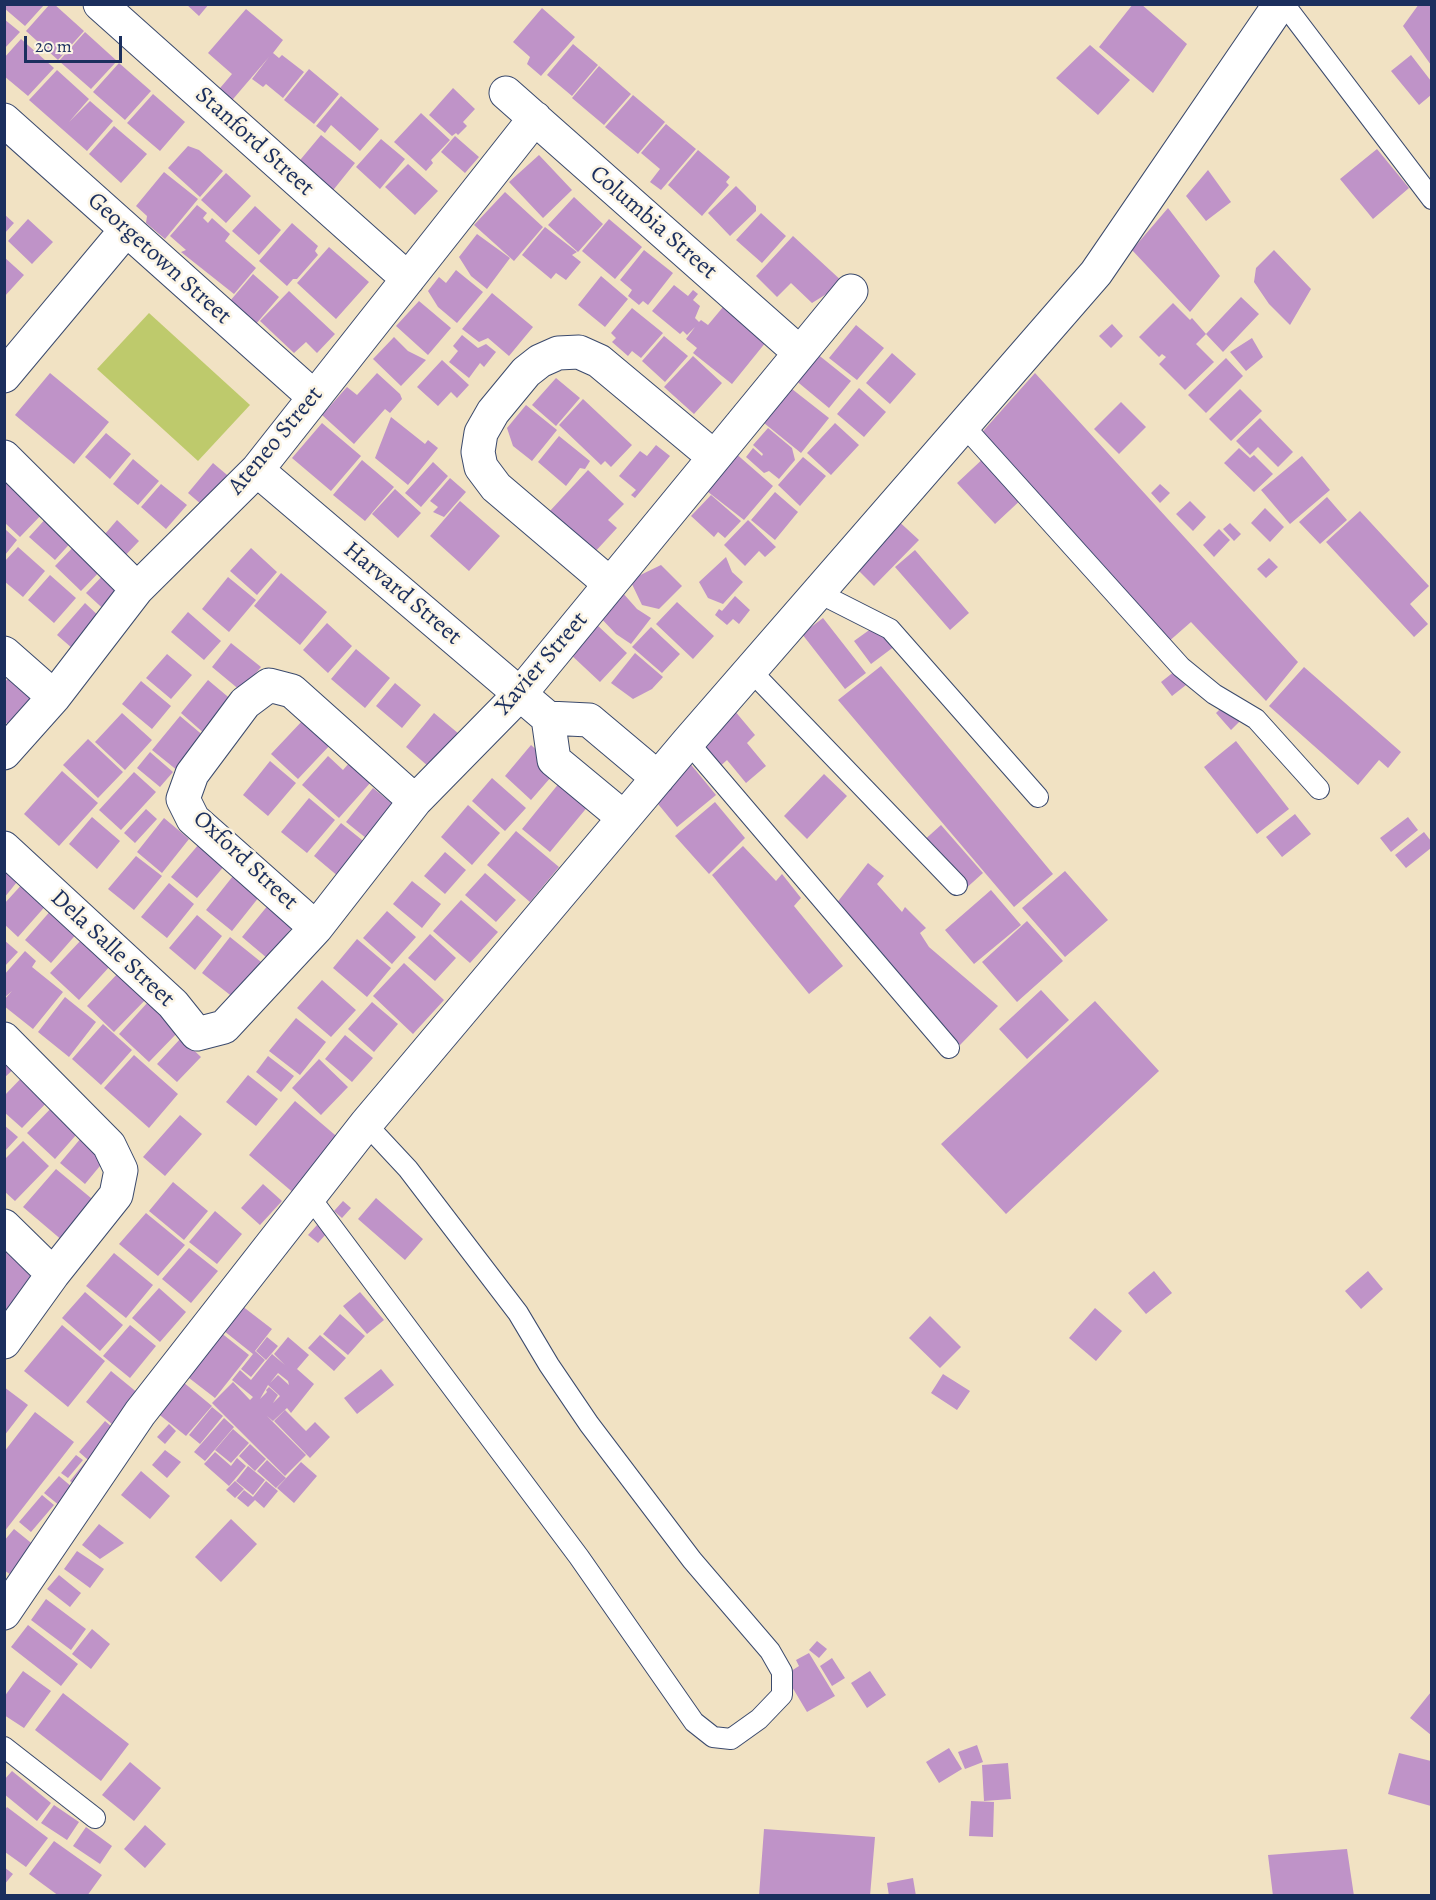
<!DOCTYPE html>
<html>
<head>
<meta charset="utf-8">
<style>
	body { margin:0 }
	#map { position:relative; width:1436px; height:1900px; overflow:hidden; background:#f1e2c3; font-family:Alegreya,serif }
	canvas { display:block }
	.frame { position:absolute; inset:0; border:6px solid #1b2f5e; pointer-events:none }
	.scale { position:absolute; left:24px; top:36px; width:98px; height:27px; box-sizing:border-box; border:3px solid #1b2f5e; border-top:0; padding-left:8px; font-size:18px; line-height:21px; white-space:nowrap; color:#1b2f5e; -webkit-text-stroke:4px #fcf5e5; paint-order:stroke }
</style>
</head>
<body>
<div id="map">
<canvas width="1436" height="1900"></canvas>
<div class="frame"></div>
<div class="scale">20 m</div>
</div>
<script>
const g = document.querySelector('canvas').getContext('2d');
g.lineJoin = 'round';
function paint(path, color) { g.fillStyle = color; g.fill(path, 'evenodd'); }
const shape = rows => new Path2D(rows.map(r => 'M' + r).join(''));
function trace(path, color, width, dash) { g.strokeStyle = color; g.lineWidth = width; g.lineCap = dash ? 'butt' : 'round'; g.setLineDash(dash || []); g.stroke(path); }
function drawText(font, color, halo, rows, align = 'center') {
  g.font = font + ' Alegreya,serif'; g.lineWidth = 5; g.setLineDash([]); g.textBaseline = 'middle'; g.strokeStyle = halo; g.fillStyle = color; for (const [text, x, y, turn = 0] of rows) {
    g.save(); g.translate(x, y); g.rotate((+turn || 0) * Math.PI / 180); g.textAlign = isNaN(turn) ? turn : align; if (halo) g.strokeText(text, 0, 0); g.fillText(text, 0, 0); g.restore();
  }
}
paint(shape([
	[149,313,250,405,198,461,97,369]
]), '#beca6c');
paint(shape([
	[50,4,54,4,84,31,58,60,26,31],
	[186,4,209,4,199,16],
	[1133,4,1141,4,1187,44,1153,93,1099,47],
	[1419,4,1431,4,1431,65,1403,26],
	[4,5,44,5,25,26,4,8],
	[542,8,575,37,541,76,527,64,530,57,513,42],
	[246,9,283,40,273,53,279,58,282,55,304,72,283,98,266,84,263,87,252,79,269,57,228,105,215,94,232,74,208,53],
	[4,19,20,32,4,49],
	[85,32,117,61,91,89,59,61],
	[21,39,54,68,28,96,4,76,4,58],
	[573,44,598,65,572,96,547,75],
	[1090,45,1130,80,1098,115,1056,78],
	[1411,55,1431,81,1431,95,1419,105,1391,71],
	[119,63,151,91,125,120,93,92],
	[599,66,631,94,604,125,572,98],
	[309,69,339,94,314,124,284,100],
	[57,70,89,99,69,122,90,101,113,121,87,151,29,100],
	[453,88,475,109,463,122,467,126,458,135,456,133,452,136,429,115],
	[153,94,185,122,160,151,127,123],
	[633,95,665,122,638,154,605,127],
	[341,96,379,129,360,151,331,125,325,133,316,126],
	[421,113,450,140,431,160,433,163,426,171,394,142],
	[666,124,696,149,661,190,650,182,660,169,641,153],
	[114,126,147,154,121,183,89,154],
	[321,135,355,163,326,199,291,171],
	[455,136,479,157,465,173,441,152],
	[381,139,405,159,380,189,356,167],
	[188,146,199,150,223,171,200,197,168,168],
	[1377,149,1409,188,1373,219,1340,179],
	[698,150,730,177,726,182,729,185,702,216,668,185],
	[539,155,572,190,543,218,509,182],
	[408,164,438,191,415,215,385,187],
	[1208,170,1231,202,1206,221,1186,196],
	[164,172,198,199,165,239,146,223,147,216,136,206],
	[226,173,251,196,226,223,201,200],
	[736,186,756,206,756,211,730,236,708,213],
	[505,192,543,227,514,261,474,225],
	[574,197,603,224,578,252,548,225],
	[197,205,207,213,203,218,208,223,212,218,230,234,225,241,256,268,234,294,181,252,186,250,170,236],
	[255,206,281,230,259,255,232,231],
	[1168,208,1220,276,1190,312,1132,250],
	[761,213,786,236,762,263,736,240],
	[4,214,14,223,4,234],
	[28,219,53,242,32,264,8,241],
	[609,219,642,247,615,279,582,251],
	[292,223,318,246,315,251,318,255,297,279,293,279,287,286,259,261],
	[545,227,577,252,572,255,581,262,566,280,556,273,551,279,522,255],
	[477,234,510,258,487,289,471,276,459,257],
	[793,236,844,283,812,303,791,283,777,297,756,276],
	[329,247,369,282,336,319,297,283],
	[644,250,673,273,648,305,643,301,639,305,628,296,632,290,620,280],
	[1274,250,1311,289,1290,325,1269,304,1254,282,1256,268],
	[4,257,24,275,4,297],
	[456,270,483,292,457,323,438,307,428,291,439,277,446,283],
	[253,274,279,297,250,331,224,308],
	[601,276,628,299,605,327,578,305],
	[674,285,688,296,693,290,698,294,693,300,700,306,695,318,699,322,701,320,708,325,723,307,766,342,732,384,693,353,697,348,686,339,695,327,687,335,683,331,680,334,652,311],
	[289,291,335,334,317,353,306,342,294,353,260,321],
	[492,293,533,327,509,356,488,338,479,342,462,329],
	[1241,297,1259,314,1223,352,1206,334],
	[419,301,451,328,428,355,396,326],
	[1173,303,1190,320,1192,318,1206,334,1196,344,1214,362,1185,390,1159,364,1166,357,1162,354,1159,357,1139,337],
	[632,308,663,333,641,358,632,351,628,356,612,342,616,338,611,333],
	[1112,324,1123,336,1111,348,1099,336],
	[856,325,884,348,857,380,829,358],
	[462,335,478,348,486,344,496,352,484,367,480,363,469,378,449,362,458,351,453,346],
	[664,336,688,356,665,382,642,361],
	[394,337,408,351,426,360,401,386,373,359],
	[1252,338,1263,357,1246,371,1230,352],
	[816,353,851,381,829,408,794,379],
	[892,353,916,374,890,404,866,383],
	[693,356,722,383,694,414,664,387],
	[1226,358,1243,376,1206,413,1188,395],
	[442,360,469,385,457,398,451,392,438,406,417,387],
	[50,373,109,422,74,464,15,415],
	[377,373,400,394,402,399,390,413,385,409,354,444,322,415,347,387,357,395],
	[1035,373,1298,662,1266,701,1191,622,1167,643,976,439],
	[556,378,580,398,556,426,532,405],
	[859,388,886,412,864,437,837,414],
	[792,389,829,418,801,453,764,423],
	[1240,389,1262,411,1231,441,1209,419],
	[583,399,632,445,611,467,605,461,601,465,559,425],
	[1121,402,1146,427,1119,454,1094,429],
	[526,405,557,430,532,461,513,446,507,428],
	[391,417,425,444,428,440,438,448,408,485,375,458],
	[1260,418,1293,452,1278,467,1258,447,1250,455,1236,441],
	[322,423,361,456,331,491,292,458],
	[835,423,859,445,831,475,807,453],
	[768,428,792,448,795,460,779,479,769,471,764,473,746,457,753,448,762,456,763,454,753,445],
	[106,433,131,454,110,479,85,457],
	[559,436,590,461,585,469,580,468,566,486,538,462],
	[656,445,670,456,635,498,631,495,636,490,619,476,640,451,647,456],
	[1239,448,1250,458,1254,455,1273,474,1254,492,1224,463],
	[734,452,773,486,744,520,703,488],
	[987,455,1025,496,995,524,957,483],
	[1302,456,1330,490,1290,524,1261,490],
	[803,457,826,476,800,506,778,485],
	[133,459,159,481,138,505,113,484],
	[362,460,394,487,365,521,333,495],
	[433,462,448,476,421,507,405,493],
	[213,463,233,480,208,510,188,493],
	[588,470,624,504,608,520,617,528,593,554,549,512],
	[10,477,45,511,20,537,5,523,5,483],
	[450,478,466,492,444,517,433,512,438,507,430,501],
	[161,484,187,505,166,529,141,507],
	[1160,484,1170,493,1160,503,1151,493],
	[395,489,421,513,398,538,372,514],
	[775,492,798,512,775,540,751,520],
	[711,495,741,521,725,538,718,532,714,537,691,516],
	[1327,497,1347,520,1320,544,1299,522],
	[460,501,500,536,469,571,430,536],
	[1190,501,1206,517,1193,531,1176,514],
	[1265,508,1284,527,1270,542,1251,523],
	[1360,511,1429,586,1410,604,1428,624,1414,637,1326,542],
	[49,515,75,538,55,560,29,537],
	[894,517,919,540,874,586,850,562],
	[117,520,139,541,120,561,99,541],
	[748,520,776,547,765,557,759,551,745,566,724,545],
	[1230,523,1241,534,1234,541,1223,529],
	[5,529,17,540,5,555],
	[1219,529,1230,540,1214,557,1203,545],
	[78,542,104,567,81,591,55,566],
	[18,547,45,571,23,597,4,581,4,562],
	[251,548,277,572,257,595,230,571],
	[915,550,969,613,950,630,895,567],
	[726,557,732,572,743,582,723,604,708,598,699,582],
	[1269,558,1278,567,1266,578,1257,569],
	[661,565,682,586,659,609,642,605,630,580],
	[109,569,131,590,110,615,86,593],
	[281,573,327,612,300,645,254,606],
	[50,575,76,598,54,623,28,600],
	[228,577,256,600,229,632,202,609],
	[622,592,637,609,651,618,631,644,616,634,597,614],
	[735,596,750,610,739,624,733,619,727,625,715,615,719,609,722,611],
	[677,602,714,636,693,659,656,624],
	[85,603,104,621,80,655,57,635],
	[188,612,221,641,204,660,171,632],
	[823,618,866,673,845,689,802,634],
	[327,623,352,646,328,673,303,650],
	[879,623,895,646,871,664,854,641],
	[596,624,627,653,600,682,568,652],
	[651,627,680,654,662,673,632,647],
	[231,643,261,667,241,691,212,667],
	[356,649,390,678,365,708,331,679],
	[635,653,663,677,652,689,633,699,611,683],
	[167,654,192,675,171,699,146,678],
	[881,666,1053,874,1014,907,838,700],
	[18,667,46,696,15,730,4,721,4,683],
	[1304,667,1401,752,1388,768,1379,760,1358,785,1269,706],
	[1175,671,1186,685,1172,696,1161,682],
	[208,680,233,701,206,735,181,713],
	[141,681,171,706,152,729,122,704],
	[395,683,421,705,402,728,376,706],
	[1226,703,1241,720,1231,730,1216,713],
	[734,710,755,735,747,743,766,766,746,783,727,760,716,770,694,743],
	[122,713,152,740,125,770,95,742],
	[434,713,465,739,436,773,406,747],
	[180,716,205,737,178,771,152,750],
	[304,719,331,744,298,779,271,754],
	[88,739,123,772,98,798,63,765],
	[1236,741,1289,809,1257,834,1204,767],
	[531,745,558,769,531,800,505,776],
	[150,752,173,772,160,787,137,768],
	[357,754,379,773,339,818,302,785,328,756,343,770],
	[270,761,296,783,268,816,243,795],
	[688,761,716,795,677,827,649,793],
	[62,771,98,803,59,846,24,814],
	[134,772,156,792,121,830,99,810],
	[824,774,847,796,807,839,784,816],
	[492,778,526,808,505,831,472,801],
	[560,782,589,805,550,852,522,829],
	[373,788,399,809,371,842,346,822],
	[309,798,335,820,307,853,281,832],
	[715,802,745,838,709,874,675,836],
	[468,805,500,833,472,865,441,837],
	[146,809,157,819,135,843,124,833],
	[1295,814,1311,834,1282,857,1266,837],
	[92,817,120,841,97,869,69,844],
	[1408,817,1418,830,1391,852,1380,838],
	[164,818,189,839,162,873,137,852],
	[341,823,367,844,339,877,314,856],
	[941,825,983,873,963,891,921,843],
	[516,831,559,867,530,902,487,865],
	[1424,832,1431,841,1431,848,1406,868,1395,855],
	[199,844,225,865,197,898,171,877],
	[743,846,776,881,782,874,801,898,794,906,843,966,809,994,712,875],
	[445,852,466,870,445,894,424,876],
	[136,856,162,876,134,910,108,889],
	[4,863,21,877,4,898],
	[868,863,884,876,877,884,902,912,905,907,926,928,920,933,929,947,998,1006,960,1045,836,904],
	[1065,871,1108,920,1065,957,1022,908],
	[485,873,516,900,496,922,465,895],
	[233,876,259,897,232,931,206,910],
	[25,881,49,902,18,937,4,924,4,904],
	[412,881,441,904,422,928,393,904],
	[169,883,194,904,167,938,141,917],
	[991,890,1021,925,974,964,945,930],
	[461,900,498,932,470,963,433,931],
	[269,904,294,925,267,958,242,937],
	[53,908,79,931,51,963,25,940],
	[387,911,416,937,392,964,363,938],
	[197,915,222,936,195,970,169,948],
	[1027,921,1063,961,1017,1002,982,962],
	[430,934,456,958,435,981,408,958],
	[230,937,271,970,243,1005,202,973],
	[83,938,111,965,79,1000,50,973],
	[357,939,391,968,367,997,333,968],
	[4,940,18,952,4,967],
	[25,951,36,961,32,967,63,992,33,1029,4,1006,4,1000,12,991,4,998,4,975],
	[404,963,444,1000,413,1034,373,996],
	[120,971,148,997,114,1032,87,1006],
	[322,980,356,1010,331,1037,297,1008],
	[1041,990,1069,1020,1027,1059,999,1029],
	[65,997,96,1022,69,1057,38,1032],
	[1095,1001,1159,1071,1006,1214,941,1144],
	[148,1002,179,1031,149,1062,119,1034],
	[372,1002,398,1024,374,1052,348,1029],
	[296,1018,326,1042,300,1075,269,1051],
	[103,1024,132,1050,101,1085,72,1059],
	[345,1035,373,1058,352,1082,325,1059],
	[181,1038,201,1057,177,1082,157,1064],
	[4,1050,19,1064,4,1078],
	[134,1055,178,1094,149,1128,104,1088],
	[268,1056,294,1076,281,1092,256,1072],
	[319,1059,348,1087,321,1115,292,1088],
	[28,1071,54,1095,22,1128,4,1112,4,1096],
	[248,1075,278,1099,256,1126,226,1102],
	[58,1101,83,1127,55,1159,27,1133],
	[295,1101,341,1140,296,1195,249,1155],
	[180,1115,202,1134,165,1176,143,1157],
	[4,1125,18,1137,4,1152],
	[86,1132,109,1155,85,1184,60,1163],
	[23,1141,49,1166,15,1201,4,1191,4,1160],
	[56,1169,103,1208,70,1247,23,1207],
	[173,1182,208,1211,184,1240,149,1211],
	[263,1184,282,1201,260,1225,241,1208],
	[376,1198,423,1239,405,1260,358,1219],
	[343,1201,351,1208,342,1218,334,1211],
	[215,1211,242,1234,217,1264,189,1242],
	[146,1213,185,1245,158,1276,119,1244],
	[317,1225,327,1233,318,1243,308,1235],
	[4,1242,44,1277,10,1316,4,1312],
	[189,1248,218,1271,191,1303,162,1279],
	[114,1253,153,1285,126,1318,86,1286],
	[1154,1271,1172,1293,1146,1314,1128,1293],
	[1368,1271,1383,1289,1361,1309,1345,1291],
	[159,1288,186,1312,160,1342,132,1318],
	[85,1292,123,1325,100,1351,62,1318],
	[360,1292,384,1320,367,1334,343,1306],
	[233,1299,272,1329,255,1351,265,1360,251,1377,241,1369,253,1354,214,1323],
	[1095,1308,1122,1331,1096,1361,1069,1338],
	[340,1314,365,1336,348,1355,323,1334],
	[930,1316,961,1347,940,1368,909,1338],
	[62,1325,105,1361,68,1407,24,1371],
	[130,1325,156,1346,130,1378,103,1356],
	[215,1328,249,1355,215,1398,180,1371],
	[320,1335,346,1358,334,1371,308,1348],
	[267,1337,278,1346,266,1360,256,1351],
	[288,1337,309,1355,297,1369,314,1384,291,1413,287,1408,273,1421,267,1416,306,1455,285,1476,212,1403,233,1382,250,1400,253,1397,232,1380,240,1370,251,1380,272,1354,285,1365,274,1354],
	[278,1373,288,1381,289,1385,278,1375,270,1383],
	[268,1385,280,1396,273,1403,278,1395,269,1387,266,1390,267,1392,260,1399],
	[381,1369,394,1385,357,1414,344,1398],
	[111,1371,139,1394,113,1425,86,1402],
	[943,1374,970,1391,957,1410,931,1393],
	[177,1377,212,1406,186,1436,151,1408],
	[4,1387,28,1405,4,1436],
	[212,1407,223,1416,200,1444,189,1435],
	[285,1410,306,1431,315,1422,330,1437,310,1458,274,1421],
	[35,1412,74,1442,4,1532,4,1452],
	[224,1418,234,1427,205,1461,194,1452],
	[105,1421,120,1434,94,1465,79,1452],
	[169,1424,176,1431,165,1444,157,1437],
	[233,1429,249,1443,231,1463,215,1450],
	[250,1444,266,1459,255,1471,239,1456],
	[165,1450,181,1462,167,1478,152,1465],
	[215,1452,231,1466,237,1458,246,1466,229,1486,204,1464],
	[76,1455,83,1460,68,1478,61,1473],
	[267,1460,286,1478,276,1488,257,1471],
	[86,1461,96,1470,80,1489,70,1481],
	[301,1462,317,1476,294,1503,277,1488],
	[248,1466,265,1480,253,1495,236,1481],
	[141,1471,170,1496,150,1519,121,1495],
	[59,1476,79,1493,65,1510,44,1493],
	[235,1481,244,1489,235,1498,226,1490],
	[266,1481,278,1491,264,1508,255,1500,248,1507,237,1498,244,1490,253,1497],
	[42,1495,54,1505,31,1532,19,1522],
	[231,1519,257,1544,221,1582,195,1557],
	[99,1524,124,1543,100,1559,82,1545],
	[14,1529,35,1546,11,1575,4,1570,4,1541],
	[77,1551,104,1569,90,1588,64,1569],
	[59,1575,81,1593,70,1607,47,1589],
	[46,1599,86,1629,71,1650,31,1620],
	[28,1625,78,1664,61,1686,11,1647],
	[92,1629,110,1644,91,1669,72,1654],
	[817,1641,827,1649,819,1658,809,1650],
	[809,1653,835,1696,807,1712,785,1675,799,1666,796,1660],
	[832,1658,845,1678,832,1686,820,1666],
	[23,1671,51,1691,24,1728,4,1715,4,1697],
	[870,1671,886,1695,867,1708,851,1683],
	[1431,1692,1431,1735,1410,1718],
	[63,1693,129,1744,101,1781,35,1730],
	[977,1745,983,1762,965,1769,958,1752],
	[949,1748,962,1769,939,1783,926,1762],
	[1399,1753,1431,1761,1431,1806,1388,1794],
	[130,1762,161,1788,134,1821,102,1795],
	[1008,1763,1011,1799,984,1801,982,1765],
	[12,1771,51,1803,37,1821,4,1794,4,1780],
	[971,1801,994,1802,993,1837,969,1836],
	[54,1805,79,1822,67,1840,41,1823],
	[7,1807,48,1838,26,1867,5,1852,5,1810],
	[145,1825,166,1844,145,1868,124,1849],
	[86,1827,112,1846,100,1864,73,1846],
	[764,1829,875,1837,870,1896,759,1896],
	[54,1841,102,1875,87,1896,59,1896,29,1874],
	[1347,1849,1354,1896,1273,1896,1268,1855],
	[4,1867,13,1874,4,1885],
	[913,1878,916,1896,889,1896,887,1883]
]), '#bf93c8');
const lane = shape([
	[1284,4,1432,199],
	[964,426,1181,667,1214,694,1256,719,1319,789],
	[817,592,890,629,1038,797],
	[751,671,957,885],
	[688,742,949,1048],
	[309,1196,579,1557,694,1722,713,1737,731,1739,759,1719,782,1695,782,1672,770,1651,692,1560,589,1424,549,1365,518,1313,408,1169,366,1124],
	[4,1747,95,1818]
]);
const street = shape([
	[100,4,408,279],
	[506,93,800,353],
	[4,120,314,397],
	[4,376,126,230],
	[4,457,137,589],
	[257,470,548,718,589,720,658,778],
	[610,584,496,487,481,467,478,452,481,433,493,412,526,372,540,361,558,353,579,352,599,361,714,457],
	[4,653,54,697],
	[548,718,554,760,624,818],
	[4,753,54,697,137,589,257,470,535,118],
	[4,848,173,1004,197,1034,224,1027,316,928,415,801,520,694,851,291],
	[316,928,193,819,183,799,192,774,245,703,269,685,292,691,415,801],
	[4,1039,109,1145,121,1170,116,1195,53,1274,4,1342],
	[4,1226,53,1274],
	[4,1613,140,1413,366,1124,688,742,1096,273,1280,4]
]);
trace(lane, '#3b4a6d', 22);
trace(street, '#3b4a6d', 35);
trace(lane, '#fff', 20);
trace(street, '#fff', 33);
drawText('24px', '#1b2f5e', '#fcf5e5', [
	["Stanford Street",254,142,42],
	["Columbia Street",653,223,41],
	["Georgetown Street",159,259,42],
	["Ateneo Street",276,441,-50],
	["Harvard Street",402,594,40],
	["Xavier Street",542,664,-49],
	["Oxford Street",245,861,43],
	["Dela Salle Street",112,949,43]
]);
</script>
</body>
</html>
